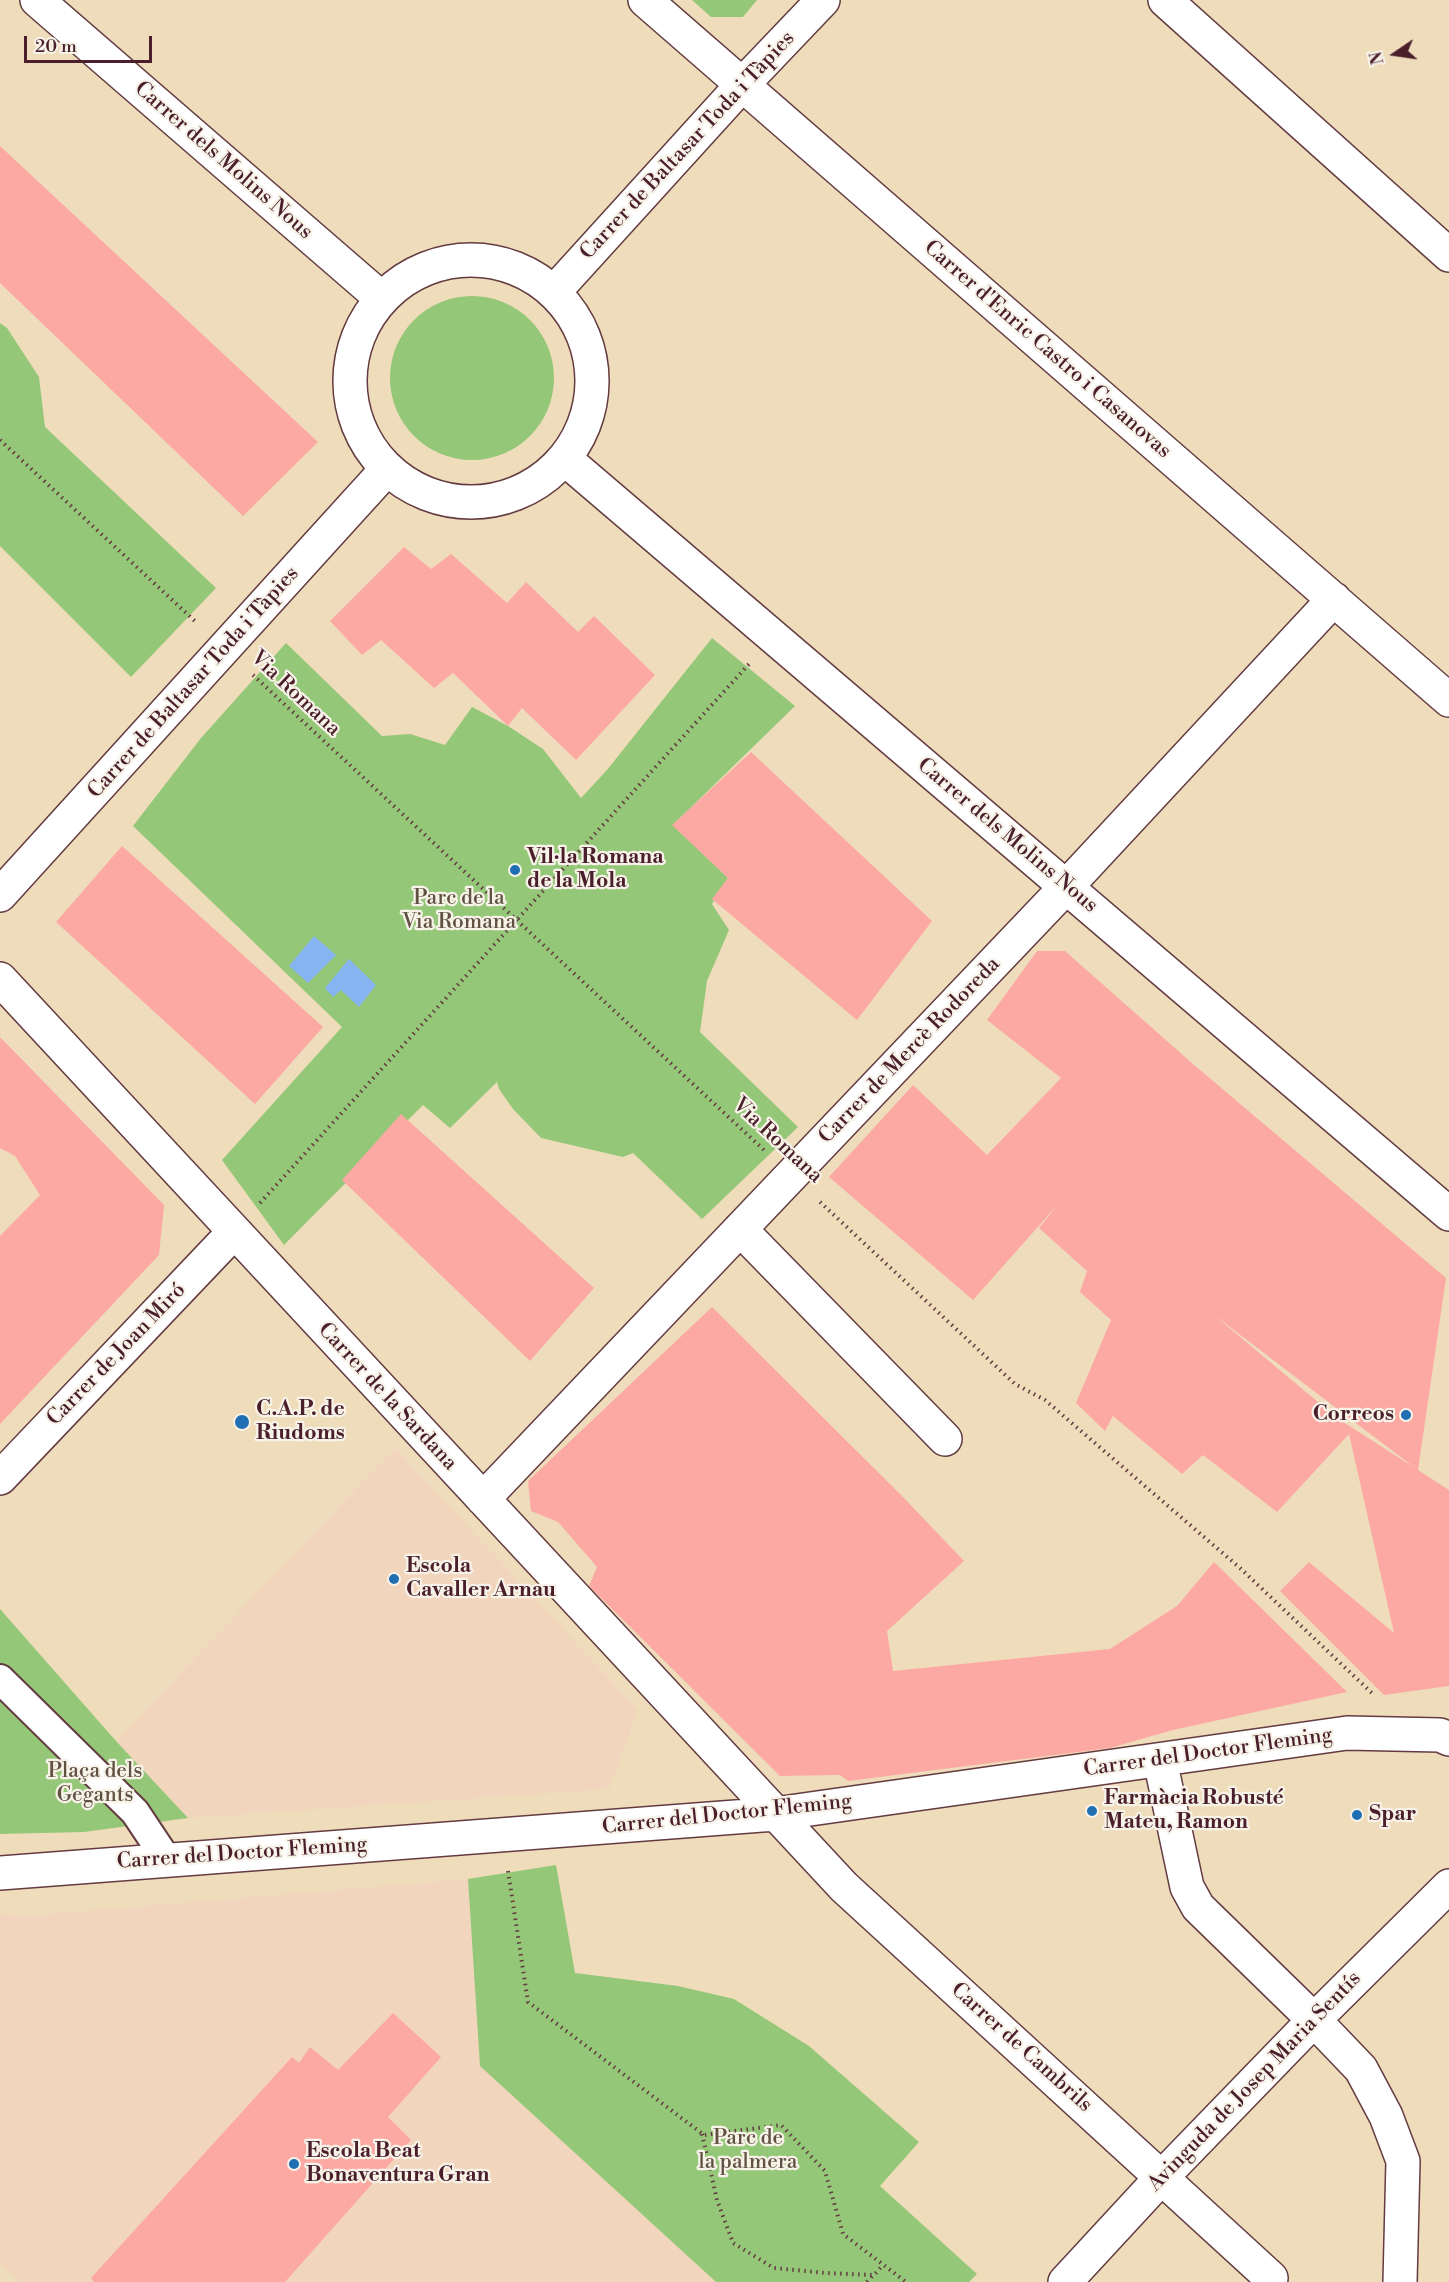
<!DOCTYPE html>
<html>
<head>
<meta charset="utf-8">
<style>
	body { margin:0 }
	#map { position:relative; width:1449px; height:2282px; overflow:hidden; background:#efdcbb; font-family:"Libre Bodoni",serif }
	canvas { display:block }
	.north { position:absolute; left:1365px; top:24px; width:60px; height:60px; -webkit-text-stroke:4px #f7f3e8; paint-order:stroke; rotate:257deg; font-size:16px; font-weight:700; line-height:24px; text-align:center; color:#4a1f2b }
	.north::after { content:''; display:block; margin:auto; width:21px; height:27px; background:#4a1f2b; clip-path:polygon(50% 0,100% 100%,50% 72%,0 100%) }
	.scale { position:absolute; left:24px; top:36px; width:128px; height:27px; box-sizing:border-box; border:3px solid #4a1f2b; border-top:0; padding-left:8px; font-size:18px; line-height:21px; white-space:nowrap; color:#4a1f2b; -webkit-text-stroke:4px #f7f3e8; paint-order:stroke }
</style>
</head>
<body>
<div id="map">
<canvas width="1449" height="2282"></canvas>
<div class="north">N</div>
<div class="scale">20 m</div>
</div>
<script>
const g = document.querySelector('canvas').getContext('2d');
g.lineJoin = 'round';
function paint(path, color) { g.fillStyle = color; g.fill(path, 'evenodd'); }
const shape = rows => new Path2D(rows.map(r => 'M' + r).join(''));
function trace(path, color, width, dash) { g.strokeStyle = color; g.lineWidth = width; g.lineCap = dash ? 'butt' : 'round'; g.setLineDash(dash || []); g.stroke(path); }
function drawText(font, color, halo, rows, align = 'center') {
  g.font = font + ' "Libre Bodoni",serif'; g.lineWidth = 4.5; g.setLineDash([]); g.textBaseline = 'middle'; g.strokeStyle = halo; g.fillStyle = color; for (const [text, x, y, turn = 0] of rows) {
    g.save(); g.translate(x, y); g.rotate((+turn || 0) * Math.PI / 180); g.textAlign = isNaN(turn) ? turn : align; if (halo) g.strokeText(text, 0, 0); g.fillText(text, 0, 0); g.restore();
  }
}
paint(shape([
	[395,1448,638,1710,609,1789,188,1818,116,1741],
	[468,1879,480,2066,716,2282,21,2282,0,2263,0,1914,39,1915]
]), '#f2d5bd');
paint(shape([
	[692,0,757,0,743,17,711,17],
	'390 378a82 82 0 1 1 164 0a82 82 0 1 1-164 0Z',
	[0,323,7,328,39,377,45,427,216,588,131,677,0,546],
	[712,638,795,706,673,825,728,878,712,904,729,930,707,981,700,1032,798,1127,702,1219,633,1153,623,1157,541,1138,513,1109,499,1089,497,1082,450,1128,423,1105,284,1245,222,1160,342,1027,133,826,201,738,286,643,382,736,410,734,445,745,472,707,508,726,543,749,581,798,607,770],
	[0,1609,116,1741,188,1818,84,1832,0,1834],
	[556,1865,575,1973,678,1986,734,1999,809,2046,919,2142,880,2186,977,2274,969,2282,716,2282,480,2066,468,1879]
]), '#95c778');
paint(shape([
	[314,936,336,955,308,983,289,966],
	[349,959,376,985,359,1007,341,990,333,997,325,988]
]), '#85b4f0');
paint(shape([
	[0,146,318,442,243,516,0,283],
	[404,547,431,569,451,554,507,603,526,582,578,632,594,616,655,675,576,760,522,708,508,726,453,673,434,688,381,640,362,655,330,621],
	[751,752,932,921,857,1020,712,899,728,878,672,825],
	[122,846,323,1027,255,1104,56,922],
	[1037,951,1065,951,1193,1064,1446,1278,1418,1470,1449,1490,1449,1686,1384,1695,1280,1591,1309,1562,1394,1633,1349,1434,1277,1512,1203,1455,1182,1474,1113,1416,1105,1431,1076,1403,1111,1320,1080,1292,1087,1271,1039,1228,1060,1202,973,1300,829,1177,913,1085,987,1155,1061,1078,987,1020],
	[1214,1315,1415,1468,1337,1418],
	[0,1037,164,1205,159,1255,0,1424,0,1236,40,1195,15,1156,0,1148],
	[401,1114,594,1288,530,1361,342,1180],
	[712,1307,904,1498,964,1561,887,1631,893,1671,1110,1649,1177,1606,1214,1562,1347,1692,1173,1730,1110,1748,848,1781,840,1775,780,1776,589,1586,597,1567,558,1522,531,1511,528,1481],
	[393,2013,441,2057,388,2117,411,2140,285,2282,94,2282,91,2278,292,2057,299,2063,310,2047,338,2070]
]), '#fca9a4');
const pedestrian = shape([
	[0,1679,135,1812,167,1860]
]);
const minor = shape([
	[37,0,381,298],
	[645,0,1449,700],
	[1165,0,1449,255],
	'350 381a121 121 0 1 1 242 0a121 121 0 1 1-242 0Z',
	[554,292,742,85,823,0],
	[565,459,1449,1214],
	[0,895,387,469],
	[0,979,844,1887,1271,2278],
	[740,1229,945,1439],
	[0,1478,234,1232],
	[483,1499,1067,886,1334,599],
	[1160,1760,1187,1887,1198,1907,1314,2020,1361,2069,1386,2116,1403,2161,1400,2282],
	[0,1873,775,1814,1347,1733,1440,1735,1449,1739],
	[1065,2282,1162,2177,1314,2020,1449,1886]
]);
trace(pedestrian, '#633b41', 32);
trace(minor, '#633b41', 36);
trace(shape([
	[0,440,197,623],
	[253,675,764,1150],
	[820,1202,1015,1384,1045,1400,1240,1568,1374,1695],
	[260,1203,749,664],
	[508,1871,528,2002,704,2135,781,2125,825,2171,843,2234,906,2282],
	[702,2134,717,2200,733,2243,774,2268,826,2273,874,2275,883,2265],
	[867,2282,873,2275]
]), '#633b41', 4, [1.5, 4.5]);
trace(pedestrian, '#fff', 28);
trace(minor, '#fff', 33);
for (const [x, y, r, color] of [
	[515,870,6,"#1f6fb2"],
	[1406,1415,6,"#1f6fb2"],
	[242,1422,8,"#1f6fb2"],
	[394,1579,6,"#1f6fb2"],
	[1092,1811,6,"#1f6fb2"],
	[1357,1815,6,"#1f6fb2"],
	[294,2164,6,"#1f6fb2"]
]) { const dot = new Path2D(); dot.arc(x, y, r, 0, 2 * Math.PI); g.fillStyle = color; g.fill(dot); trace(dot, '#f7f3e8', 2); }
drawText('21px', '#4a1f2b', '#f7f3e8', [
	["Carrer de Baltasar Toda i Tàpies",688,146,-47],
	["Carrer dels Molins Nous",223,161,41],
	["Carrer d'Enric Castro i Casanovas",1047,350,41],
	["Carrer de Baltasar Toda i Tàpies",194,683,-48],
	["Via Romana",295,694,43],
	["Carrer dels Molins Nous",1007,836,40],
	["Carrer de Mercè Rodoreda",910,1051,-46],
	["Via Romana",777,1141,43],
	["Carrer de Joan Miró",117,1355,-46],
	["Carrer de la Sardana",387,1397,47],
	["Carrer del Doctor Fleming",1208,1753,-8],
	["Carrer del Doctor Fleming",727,1815,-6],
	["Carrer del Doctor Fleming",242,1854,-4],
	["Carrer de Cambrils",1021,2048,42],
	["Avinguda de Josep Maria Sentís",1255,2082,-46]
]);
drawText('bold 21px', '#4a1f2b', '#f7f3e8', [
	["Vil·la Romana",527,858],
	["de la Mola",527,882],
	["C.A.P. de",256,1410],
	["Riudoms",256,1434],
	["Correos",1394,1415,"right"],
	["Escola",406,1567],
	["Cavaller Arnau",406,1591],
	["Farmàcia Robusté",1104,1799],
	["Mateu, Ramon",1104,1823],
	["Spar",1369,1815],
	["Escola Beat",306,2152],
	["Bonaventura Gran",306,2176]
], 'left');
drawText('21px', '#605142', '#f7f3e8', [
	["Parc de la",459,899],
	["Via Romana",459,923],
	["Plaça dels",95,1772],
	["Gegants",95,1796],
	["Parc de",748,2139],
	["la palmera",748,2163]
]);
</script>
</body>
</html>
